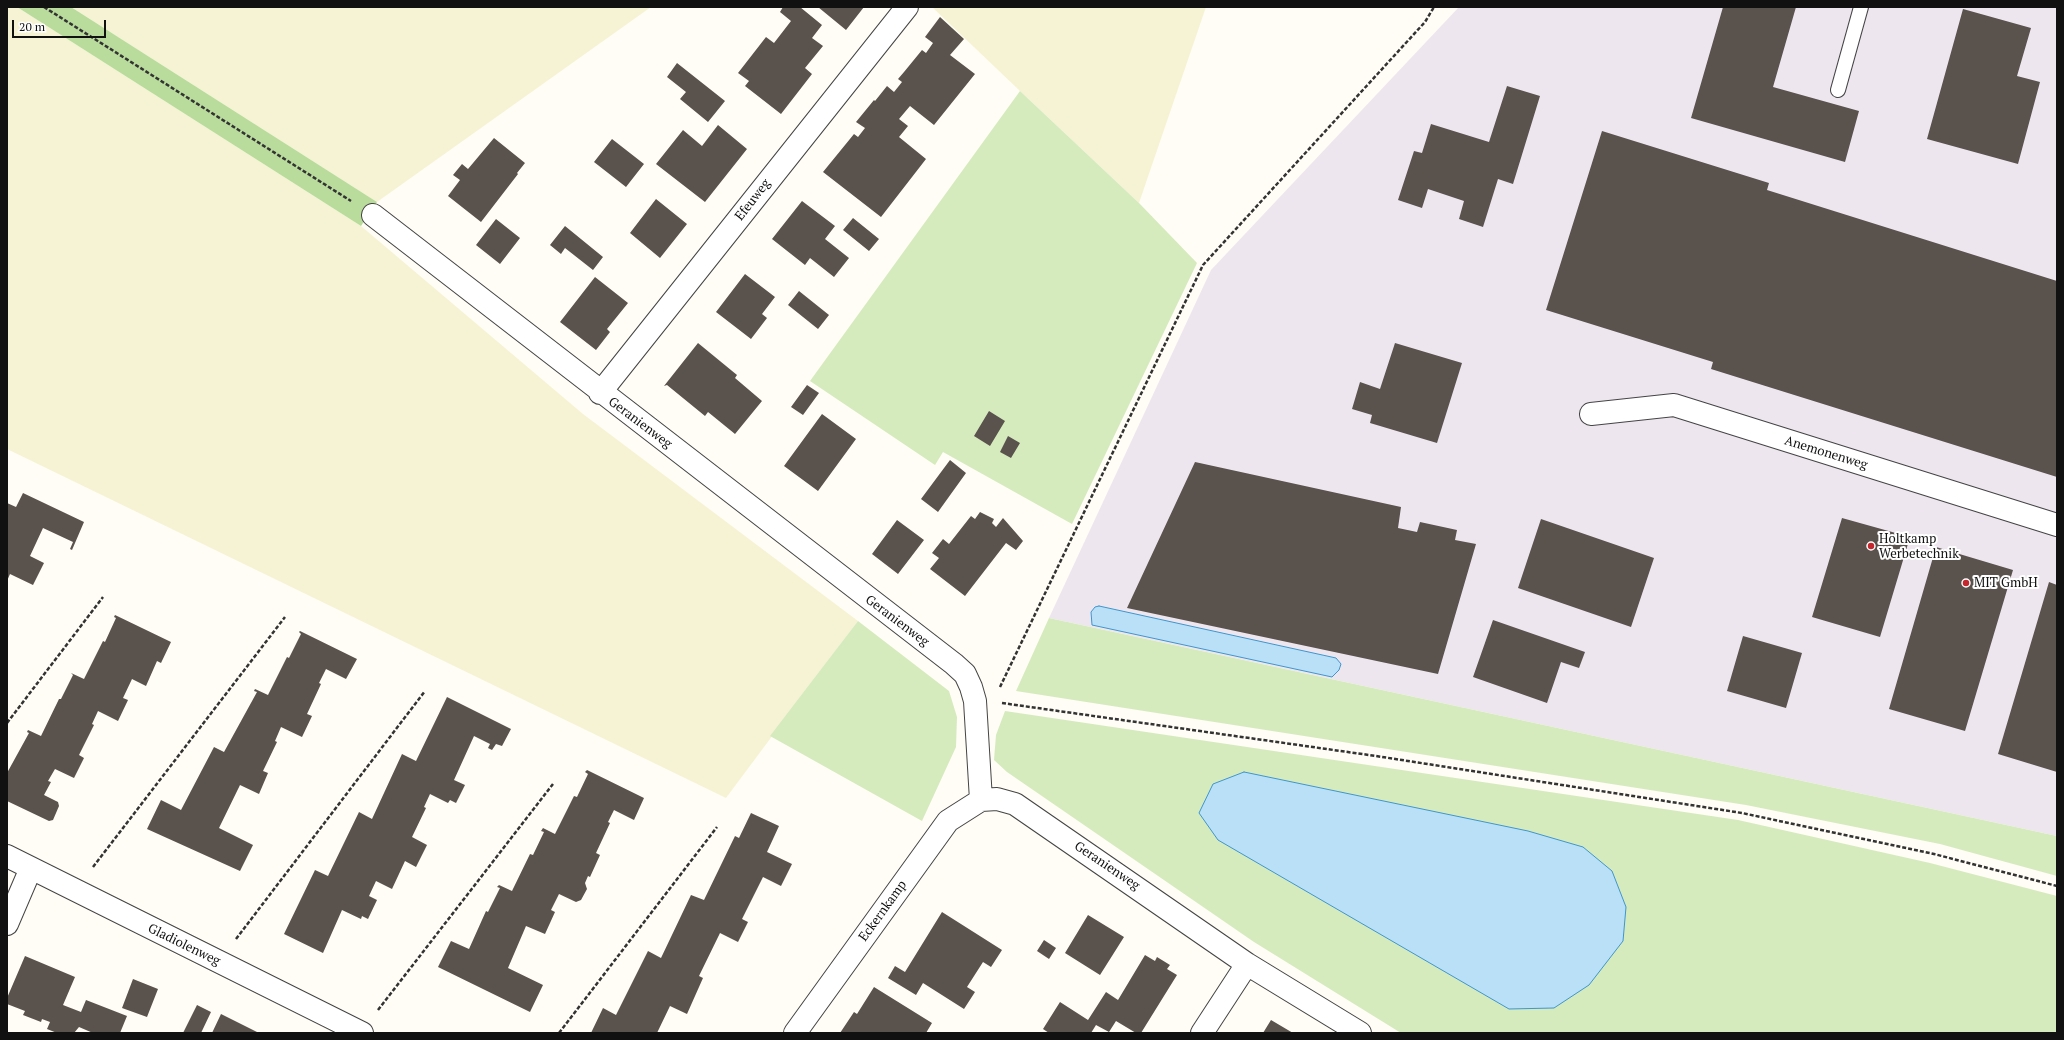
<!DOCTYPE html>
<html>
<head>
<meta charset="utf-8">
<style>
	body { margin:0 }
	#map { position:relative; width:2064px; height:1040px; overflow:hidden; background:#fffdf5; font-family:"PT Serif",serif }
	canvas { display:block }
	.frame { position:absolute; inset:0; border:8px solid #111; pointer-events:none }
	.scale { position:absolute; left:12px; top:20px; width:94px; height:18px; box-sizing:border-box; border:2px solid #111; border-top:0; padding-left:5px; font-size:12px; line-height:14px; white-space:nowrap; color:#111; -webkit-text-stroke:3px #fff; paint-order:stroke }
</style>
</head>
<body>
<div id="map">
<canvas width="2064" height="1040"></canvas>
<div class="frame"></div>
<div class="scale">20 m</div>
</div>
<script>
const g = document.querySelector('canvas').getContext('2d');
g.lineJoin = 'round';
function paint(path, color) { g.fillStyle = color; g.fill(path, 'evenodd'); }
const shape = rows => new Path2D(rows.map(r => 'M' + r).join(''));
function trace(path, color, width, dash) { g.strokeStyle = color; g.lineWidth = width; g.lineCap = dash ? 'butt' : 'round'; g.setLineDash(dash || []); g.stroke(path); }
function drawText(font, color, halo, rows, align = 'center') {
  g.font = font + ' "PT Serif",serif'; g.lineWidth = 4; g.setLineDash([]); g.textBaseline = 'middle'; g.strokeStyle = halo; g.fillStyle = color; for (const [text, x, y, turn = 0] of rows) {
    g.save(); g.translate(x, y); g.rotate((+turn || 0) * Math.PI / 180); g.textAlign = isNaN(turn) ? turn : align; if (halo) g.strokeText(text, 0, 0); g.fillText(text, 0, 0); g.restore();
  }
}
paint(shape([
	[1459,7,2057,7,2057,836,1049,618,1211,270]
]), '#eee6ef');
paint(shape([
	[7,7,17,7,361,226,583,414,858,621,726,798,7,449],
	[71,7,651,7,377,202],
	[932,7,1206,7,1139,203,1020,91]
]), '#f6f3d4');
paint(shape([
	[1020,91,1139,203,1197,263,1072,524,943,452,935,465,810,381],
	[1049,618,2057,836,2057,876,1940,844,1746,805,1016,691],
	[858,621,949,691,957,717,956,747,922,821,770,736],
	[1005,711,1738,820,1930,863,2057,896,2057,1033,1401,1033,1254,942,1007,772,994,760,996,735]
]), '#d5ebbd');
paint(shape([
	[17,7,71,7,377,202,361,226]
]), '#b9dc9c');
const water = shape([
	[1099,606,1336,658,1341,664,1339,670,1332,677,1092,625,1091,612,1095,607,1099,606],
	[1244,772,1528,831,1583,847,1612,871,1626,907,1623,941,1589,985,1554,1008,1509,1009,1218,840,1199,813,1213,784,1244,772]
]);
paint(water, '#b9e0f7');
trace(water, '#3f96cf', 1);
paint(shape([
	[783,7,800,7,822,25,812,38,823,46,805,68,812,74,781,114,745,86,749,81,738,73,766,37,774,43,791,21,780,12],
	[818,7,864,7,846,30],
	[1723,7,1796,7,1773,87,1859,111,1845,162,1691,118],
	[1963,9,2031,28,2017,76,2040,82,2018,164,1927,139],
	[940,17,964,39,950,55,975,74,934,125,910,106,899,119,908,126,899,137,926,159,881,217,823,172,854,134,858,137,865,128,856,122,874,100,875,101,887,86,894,92,902,82,898,79,904,72,922,50,926,53,933,43,925,37],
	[677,63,725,101,708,122,680,99,686,92,667,77],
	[1507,86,1540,96,1513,184,1498,179,1483,227,1459,219,1464,201,1428,189,1422,208,1398,200,1414,151,1422,153,1431,124,1489,142],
	[718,125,747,149,705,202,656,164,683,130,702,146],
	[1602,131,1769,183,1767,190,2057,281,2057,477,1711,369,1713,362,1546,310],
	[494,138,525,163,517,173,518,174,481,222,448,196,460,180,453,175,462,164,468,169],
	[612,139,644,164,626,187,594,162],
	[656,199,687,224,660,258,630,233],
	[802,201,835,226,825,239,849,258,834,277,810,258,805,265,772,239],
	[853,218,879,239,869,251,843,230],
	[496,219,520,238,500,264,476,245],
	[565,226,603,257,593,270,565,248,561,254,550,245],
	[745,274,775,297,762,314,767,318,751,339,716,312],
	[595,277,628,303,607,329,610,332,596,350,560,322],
	[799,291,829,315,818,329,788,305],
	[698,343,737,375,735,378,762,401,735,434,708,412,705,416,667,385,664,386],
	[1395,343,1462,363,1437,443,1370,423,1372,415,1352,409,1360,382,1380,389],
	[807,385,819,393,803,415,791,407],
	[989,411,1005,421,990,446,974,436],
	[822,414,856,439,818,491,784,466],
	[1008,436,1020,443,1011,458,1000,452],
	[950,460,966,473,938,512,921,499],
	[1195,462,1401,507,1398,528,1417,532,1420,522,1457,530,1455,540,1476,544,1438,674,1127,608],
	[23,493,84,522,72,550,70,549,73,542,43,528,30,556,44,563,33,585,10,574,7,581,7,503,16,507],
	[980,512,994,519,992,523,996,527,1003,518,1023,541,1016,550,1006,543,965,596,930,569,939,558,932,553,943,539,949,544,971,516,975,519],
	[1842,518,1910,537,1880,637,1812,617],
	[1541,519,1654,558,1631,627,1518,588],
	[897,520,924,540,898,574,872,554],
	[1936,547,2013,570,1965,731,1889,709],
	[2049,582,2057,585,2057,772,1998,754],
	[115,615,171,642,161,663,157,661,146,686,132,679,123,698,128,700,118,721,98,711,92,724,94,725,79,755,84,758,74,778,55,769,48,781,51,782,44,795,58,802,59,806,53,820,49,821,7,801,7,773,29,733,27,732,28,730,41,736,59,699,61,699,73,675,71,673,84,679,103,641,105,642,116,618,114,617],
	[1493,620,1585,652,1579,668,1561,662,1547,703,1473,677],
	[300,631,357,659,346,679,326,669,319,683,321,684,307,714,312,716,302,737,281,727,275,741,277,742,263,771,268,773,259,794,240,785,219,828,253,845,240,871,147,829,161,800,181,810,214,747,224,752,257,692,254,691,255,689,268,695,287,657,289,658,301,634,299,632],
	[1743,636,1802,653,1786,708,1727,691],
	[447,697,511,729,502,746,496,744,492,750,488,748,490,744,474,736,454,780,465,785,456,803,450,800,448,803,430,794,424,807,426,808,412,837,427,845,416,867,405,861,392,889,376,881,369,896,377,900,368,919,362,916,361,919,342,910,323,953,284,934,315,870,328,876,359,812,372,819,402,754,416,761],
	[587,770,644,798,634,820,614,810,608,822,610,823,596,853,600,855,590,877,588,876,585,883,587,889,581,900,576,902,559,894,551,910,555,912,545,934,526,926,508,968,543,985,530,1012,438,967,451,941,469,949,486,911,488,912,500,888,497,887,499,885,512,891,530,854,533,855,544,832,541,831,543,828,555,834,574,796,577,797,588,774,585,772],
	[751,813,779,826,767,852,792,864,781,886,763,877,742,919,748,922,738,942,720,933,699,976,703,978,687,1014,670,1006,657,1033,591,1033,603,1008,616,1015,648,951,661,958,691,895,704,900,735,836,739,838],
	[942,912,1002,950,991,967,983,962,967,987,975,992,964,1009,923,983,916,995,888,978,895,966,905,972],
	[1088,915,1124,937,1100,975,1065,953],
	[1044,940,1056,948,1049,959,1037,951],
	[1145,955,1155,961,1157,957,1170,965,1167,969,1177,975,1141,1033,1136,1033,1116,1021,1109,1032,1096,1025,1091,1033,1049,1033,1043,1029,1060,1002,1088,1020,1106,992,1118,1000],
	[25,956,75,977,63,1005,81,1012,86,1000,127,1016,120,1033,93,1033,79,1027,74,1033,57,1033,47,1029,50,1022,42,1019,41,1022,23,1015,25,1011,7,1004,7,998],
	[133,979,158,989,147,1017,122,1008],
	[874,987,932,1023,926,1033,840,1033,854,1012,857,1014],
	[197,1005,211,1012,201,1033,183,1033],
	[221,1014,259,1033,212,1033],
	[1271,1020,1293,1033,1263,1033]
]), '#5a524d');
const lane = shape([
	[1838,90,1861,7]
]);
const street = shape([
	[373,215,954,664,965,674,971,687,975,701,981,800],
	[600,393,907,7],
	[1591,414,1674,405,2057,525],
	[7,856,362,1033],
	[7,924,31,868],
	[795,1033,948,821,981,800,997,799,1015,804,1247,964,1360,1033],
	[1202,1033,1247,964]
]);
trace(lane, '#444', 16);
trace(street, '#444', 24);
trace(shape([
	[44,7,351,201],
	[1000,687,1203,265,1425,22,1434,7],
	[1002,703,1376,756,1742,813,1934,854,2057,886],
	[7,723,103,597],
	[93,867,285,617],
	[236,939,425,691],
	[378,1010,553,784],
	[559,1033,717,827]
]), '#333', 2.5, [4, 2]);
trace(lane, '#fff', 14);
trace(street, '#fff', 22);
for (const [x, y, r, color] of [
	[1871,546,4,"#c4262e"],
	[1966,583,4,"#c4262e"]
]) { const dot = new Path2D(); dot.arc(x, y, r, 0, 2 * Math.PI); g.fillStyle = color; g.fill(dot); trace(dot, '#fff', 1.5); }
drawText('13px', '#111', '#fff', [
	["Efeuweg",753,200,-52],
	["Geranienweg",640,423,37],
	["Anemonenweg",1826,453,17],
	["Geranienweg",897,621,37],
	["Geranienweg",1107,866,34],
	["Eckernkamp",883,911,-54],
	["Gladiolenweg",184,945,26]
]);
drawText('13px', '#111', '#fff', [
	["Holtkamp",1879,539],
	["Werbetechnik",1879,554],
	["MIT GmbH",1974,583]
], 'left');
</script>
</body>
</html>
